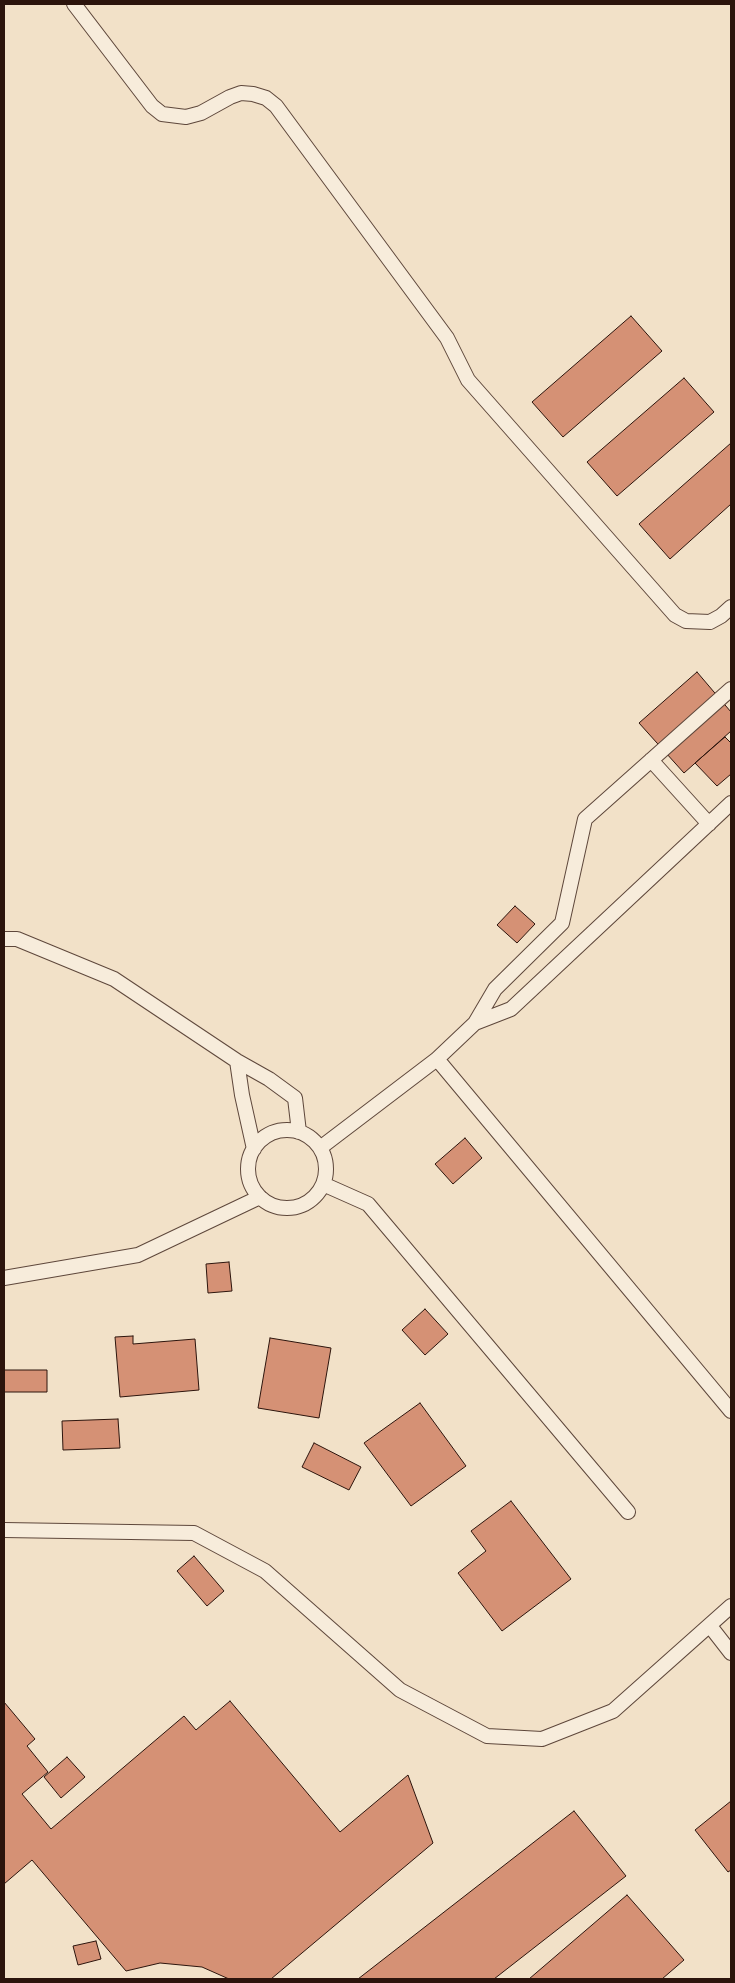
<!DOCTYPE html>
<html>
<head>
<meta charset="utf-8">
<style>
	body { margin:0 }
	#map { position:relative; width:735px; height:1983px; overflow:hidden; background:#f2e1c8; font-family:"Libre Bodoni",serif }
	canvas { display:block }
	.frame { position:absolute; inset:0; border:5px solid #2c140c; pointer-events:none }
</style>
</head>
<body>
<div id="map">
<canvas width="735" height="1983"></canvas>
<div class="frame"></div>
</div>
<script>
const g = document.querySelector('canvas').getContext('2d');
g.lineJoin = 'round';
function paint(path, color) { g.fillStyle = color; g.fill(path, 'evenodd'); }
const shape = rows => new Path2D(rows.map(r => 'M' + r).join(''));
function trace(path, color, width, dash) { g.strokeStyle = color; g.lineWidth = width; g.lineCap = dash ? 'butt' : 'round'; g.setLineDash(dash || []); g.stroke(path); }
const building = shape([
	[631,316,662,351,563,437,532,402,631,316],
	[684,378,714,412,617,496,587,462,684,378],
	[731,443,731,504,670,559,639,524,731,443],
	[697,672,731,712,731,731,684,773,639,723,697,672],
	[725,737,731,743,731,774,717,786,695,763,725,737],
	[515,906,535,924,517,943,497,925,515,906],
	[465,1138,482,1158,453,1184,435,1164,465,1138],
	[229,1262,232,1291,208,1293,206,1264,229,1262],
	[425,1309,448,1334,425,1355,402,1330,425,1309],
	[133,1336,133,1344,195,1339,199,1390,120,1397,115,1337,133,1336],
	[270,1338,331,1348,319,1418,258,1408,270,1338],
	[4,1370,47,1370,47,1392,4,1392,4,1370],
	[420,1403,466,1466,411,1506,364,1443,420,1403],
	[118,1419,120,1448,63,1450,62,1421,118,1419],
	[314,1443,361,1467,349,1490,302,1467,314,1443],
	[511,1501,571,1579,502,1631,458,1573,486,1551,471,1531,511,1501],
	[194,1556,224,1591,207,1606,177,1571,194,1556],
	[230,1701,340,1832,408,1775,433,1843,271,1979,229,1979,202,1967,160,1963,126,1971,32,1860,4,1884,4,1702,35,1739,27,1746,48,1772,22,1794,51,1829,184,1716,196,1730,230,1701],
	[67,1757,85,1777,61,1798,44,1777,67,1757],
	[731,1801,731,1870,728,1872,695,1830,731,1801],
	[574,1811,626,1876,494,1979,358,1979,574,1811],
	[627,1895,684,1960,662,1979,529,1979,627,1895],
	[96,1941,101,1959,78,1965,73,1946,96,1941]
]);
paint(building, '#d59175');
trace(building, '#2c140c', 1);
const service = shape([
	[74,4,152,106,162,114,186,117,201,113,230,97,241,93,253,94,266,98,276,106,447,338,468,380,675,615,686,621,710,622,721,616,731,607],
	[651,760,709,824],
	[4,939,17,939,114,979,237,1061,269,1079,295,1098,299,1132],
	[475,1023,511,1009,731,803],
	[437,1059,731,1411],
	[237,1061,242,1095,254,1149],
	'248 1169a39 39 0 1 1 78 0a39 39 0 1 1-78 0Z',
	[320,1148,437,1059,475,1023,495,989,562,923,585,819,731,689],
	[323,1184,368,1204,628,1512],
	[4,1278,138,1255,260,1197],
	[4,1530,194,1533,265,1571,400,1690,487,1736,542,1739,613,1711,731,1606],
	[710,1626,731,1653]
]);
trace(service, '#5e473b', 16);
trace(service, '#f7ecdb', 14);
</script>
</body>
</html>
